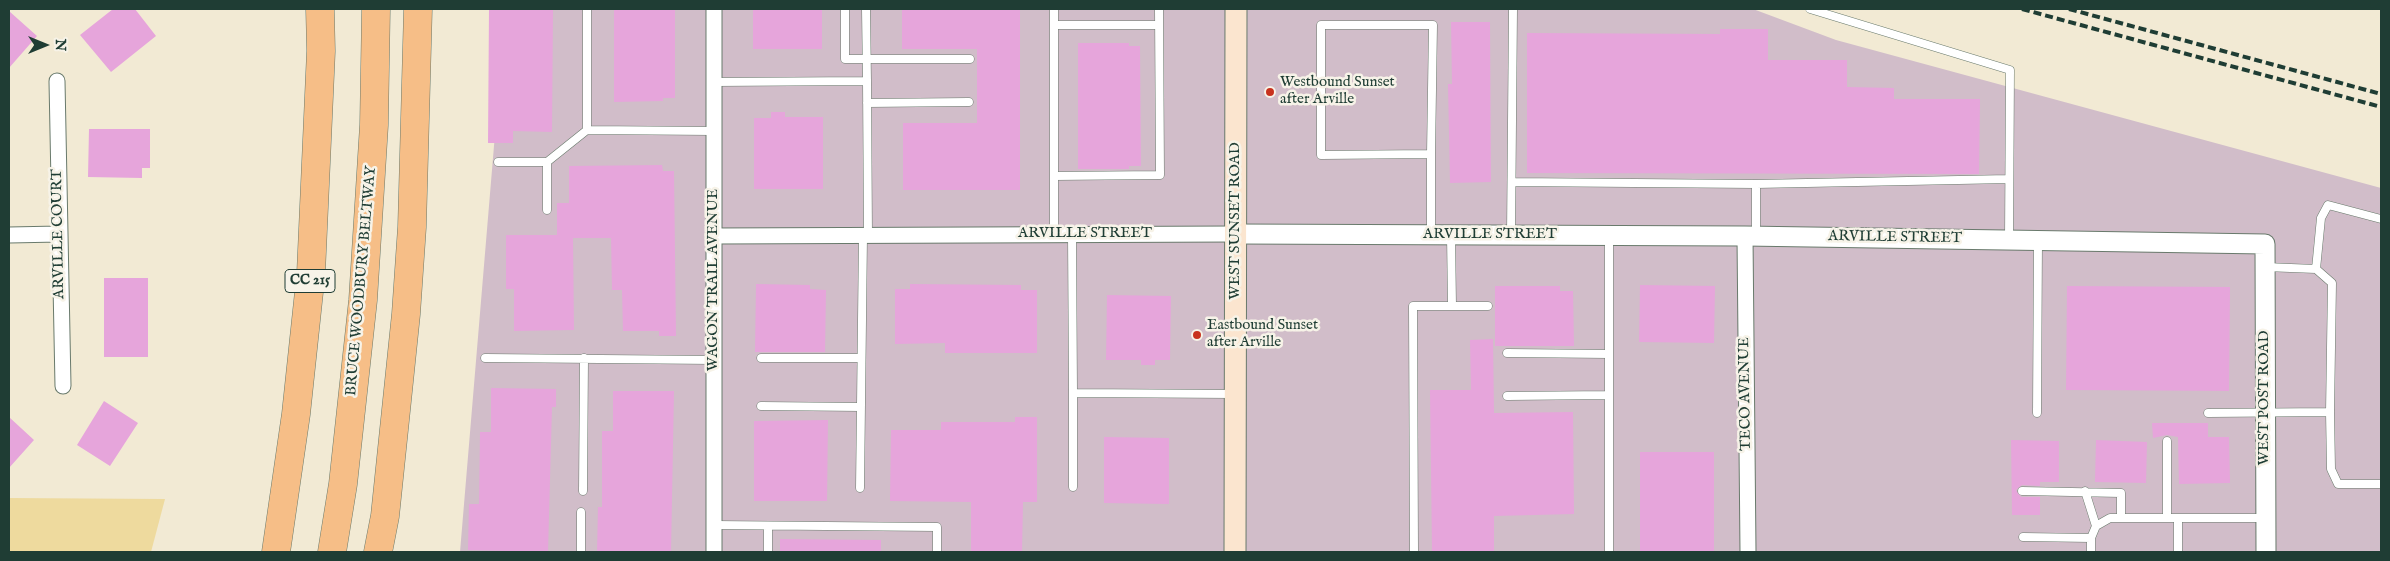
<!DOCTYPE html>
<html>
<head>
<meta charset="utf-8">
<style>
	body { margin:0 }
	#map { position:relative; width:2390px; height:561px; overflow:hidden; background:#f2ead4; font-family:"IM FELL English",serif }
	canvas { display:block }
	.frame { position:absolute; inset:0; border:10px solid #1f3d34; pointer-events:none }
	.north { position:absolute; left:20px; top:20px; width:50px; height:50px; -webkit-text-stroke:4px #f7f3e8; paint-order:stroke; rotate:90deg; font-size:14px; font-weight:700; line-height:20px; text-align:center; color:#1f3d34 }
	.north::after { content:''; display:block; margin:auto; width:18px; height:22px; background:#1f3d34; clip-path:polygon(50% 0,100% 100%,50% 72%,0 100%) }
</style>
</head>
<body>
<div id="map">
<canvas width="2390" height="561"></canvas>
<div class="frame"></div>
<div class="north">N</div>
</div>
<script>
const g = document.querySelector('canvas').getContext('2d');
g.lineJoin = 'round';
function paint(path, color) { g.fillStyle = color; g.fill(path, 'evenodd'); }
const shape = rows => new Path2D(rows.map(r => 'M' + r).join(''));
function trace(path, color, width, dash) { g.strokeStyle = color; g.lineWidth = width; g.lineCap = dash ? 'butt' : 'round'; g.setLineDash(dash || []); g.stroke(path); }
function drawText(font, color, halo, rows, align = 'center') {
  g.font = font + ' "IM FELL English",serif'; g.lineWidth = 5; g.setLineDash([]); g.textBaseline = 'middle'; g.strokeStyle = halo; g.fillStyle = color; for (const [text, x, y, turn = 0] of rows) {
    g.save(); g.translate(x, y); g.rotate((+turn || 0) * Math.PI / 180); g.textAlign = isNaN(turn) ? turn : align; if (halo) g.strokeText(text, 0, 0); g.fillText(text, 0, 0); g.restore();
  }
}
paint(shape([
	[497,9,1753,9,1836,40,2381,188,2381,552,460,552,495,134]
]), '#d1bdc9');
paint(shape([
	[9,498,165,499,151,552,9,552]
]), '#eeda9e');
paint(shape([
	[113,9,135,9,156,36,111,72,80,35],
	[489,9,553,9,552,132,513,131,513,143,488,143],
	[614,9,675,9,675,98,663,98,663,101,614,102],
	[753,9,822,9,822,49,753,49],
	[902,9,1020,9,1020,190,903,190,903,123,977,123,977,49,902,49],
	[9,11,37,36,9,68],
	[1451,22,1490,22,1491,182,1450,183,1448,84,1452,84],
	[1720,29,1768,29,1768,60,1847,60,1847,87,1894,88,1894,99,1980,99,1979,174,1527,173,1527,33,1720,34],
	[1078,43,1129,43,1129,46,1140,46,1141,166,1129,166,1129,169,1078,169],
	[771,112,785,112,785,117,823,117,823,189,754,189,754,118,771,118],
	[89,129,150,129,150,168,142,168,142,178,88,177],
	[662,165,663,171,674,171,676,336,659,336,659,331,623,331,622,290,612,290,611,238,573,238,574,330,514,331,514,289,506,289,506,235,557,235,557,203,569,203,569,166],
	[104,278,148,278,148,357,104,357],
	[756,284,810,285,810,289,826,290,825,352,755,352],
	[910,284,1021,285,1021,290,1037,290,1037,353,945,353,945,343,895,344,895,289,910,289],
	[1640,285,1715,286,1714,343,1639,342],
	[1495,286,1560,286,1560,291,1573,291,1574,346,1495,346],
	[2067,286,2230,287,2229,391,2066,390],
	[1107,295,1171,296,1170,360,1155,360,1155,365,1141,365,1141,360,1106,360],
	[1493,339,1494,413,1573,412,1574,514,1494,516,1494,552,1432,552,1430,390,1471,390,1470,340],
	[491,388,556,389,556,407,552,407,548,552,468,550,469,504,479,504,480,432,491,432],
	[613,391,674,391,671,552,597,552,598,507,602,507,602,431,613,431],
	[104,401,138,423,110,466,77,445],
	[9,417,34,440,9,468],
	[1015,417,1037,417,1037,502,1023,502,1022,552,971,552,971,502,890,501,891,430,941,430,941,422,1015,422],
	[828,420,827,501,754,501,754,421],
	[2152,423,2208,423,2208,437,2229,437,2230,483,2179,484,2178,437,2167,435,2153,438],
	[1104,437,1169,438,1169,504,1104,503],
	[2011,440,2059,441,2059,482,2040,482,2040,486,2022,485,2016,490,2021,497,2040,497,2040,515,2012,515],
	[2096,440,2147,442,2146,483,2095,482],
	[1640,452,1714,452,1714,552,1640,552],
	[780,539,881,540,881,552,780,552]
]), '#e6a5db');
const service = shape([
	[587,9,587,130,713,131],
	[845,9,845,59,970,59],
	[866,9,867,81],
	[1054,9,1054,234],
	[1810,9,2010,70,2009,240],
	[1054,25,1159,25],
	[714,82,867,81,868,236],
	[867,103,969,102],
	[498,162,547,162,587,130],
	[1054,176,1160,175,1159,9],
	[1512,182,1756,184,2009,179],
	[547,210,547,162],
	[1072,234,1073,393],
	[1511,234,1513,9],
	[1431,235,1431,154,1321,155,1321,25,1433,25,1431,154],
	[1451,235,1452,306,1488,306],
	[1609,235,1609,552],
	[1756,236,1756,184],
	[2316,269,2321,218,2328,205,2381,219],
	[1507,353,1609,354],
	[485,358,715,360],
	[761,358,861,358],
	[1507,396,1609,395],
	[761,406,861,407],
	[2330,412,2331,469,2338,484,2381,484],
	[2037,413,2038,240],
	[2208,413,2330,412,2332,283,2316,269,2265,267],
	[2167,441,2167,518],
	[1073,487,1073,393,1234,394],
	[860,488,863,236],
	[583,491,584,358],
	[2022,491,2121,493,2121,518],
	[2085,491,2096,526],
	[581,512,581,552],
	[2178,518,2178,552],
	[714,525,937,527,937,552],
	[2023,537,2091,538],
	[768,552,768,526],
	[1414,552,1413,306,1452,306],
	[2091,552,2091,538,2096,526,2110,518,2266,518]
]);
const minor = shape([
	[714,9,714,552],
	[57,81,63,386],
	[9,235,59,234],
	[715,236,1236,234],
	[1745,236,1748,552]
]);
const tertiary = shape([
	[1236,234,1745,236,2265,244,2266,552]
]);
const secondary = shape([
	[1235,552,1236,9]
]);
const motorway = shape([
	[276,552,296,414,311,273,321,51,320,9],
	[332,552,343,484,363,300,374,125,376,9],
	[378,552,385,516,406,314,412,227,418,9]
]);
trace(service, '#697a6c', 9);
trace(minor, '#697a6c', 17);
trace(tertiary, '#697a6c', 21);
trace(secondary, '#697a6c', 23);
trace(motorway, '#697a6c', 29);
trace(service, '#fff', 8);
trace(minor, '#fff', 15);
trace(tertiary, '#fff', 19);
trace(secondary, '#fbe5cf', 21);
trace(motorway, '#f6be87', 28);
trace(shape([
	[2022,9,2381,107],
	[2069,9,2381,94]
]), '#1f3d34', 4, [8, 4]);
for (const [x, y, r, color] of [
	[1270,92,5,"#c8321e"],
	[1197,335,5,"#c8321e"]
]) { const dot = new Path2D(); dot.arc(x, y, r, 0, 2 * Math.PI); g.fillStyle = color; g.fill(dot); trace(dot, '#f7f3e8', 2); }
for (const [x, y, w] of [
	[310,281,50]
]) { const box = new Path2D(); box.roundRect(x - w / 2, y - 11.5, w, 23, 4); g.fillStyle = '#f7f3e8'; g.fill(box); trace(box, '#1f3d34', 1); }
drawText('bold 14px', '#1f3d34', null, [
	["CC 215",310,281]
]);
drawText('15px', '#1f3d34', '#f7f3e8', [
	["Westbound Sunset",1280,83],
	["after Arville",1280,100],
	["Eastbound Sunset",1207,326],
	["after Arville",1207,343]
], 'left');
drawText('15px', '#1f3d34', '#f7f3e8', [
	["WEST SUNSET ROAD",1236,221,-90],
	["ARVILLE COURT",59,234,-91],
	["ARVILLE STREET",1085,234],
	["ARVILLE STREET",1490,235],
	["ARVILLE STREET",1895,238,1],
	["WAGON TRAIL AVENUE",714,280,-90],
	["BRUCE WOODBURY BELTWAY",362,281,-85],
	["TECO AVENUE",1746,394,-91],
	["WEST POST ROAD",2265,398,-90]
]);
</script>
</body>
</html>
